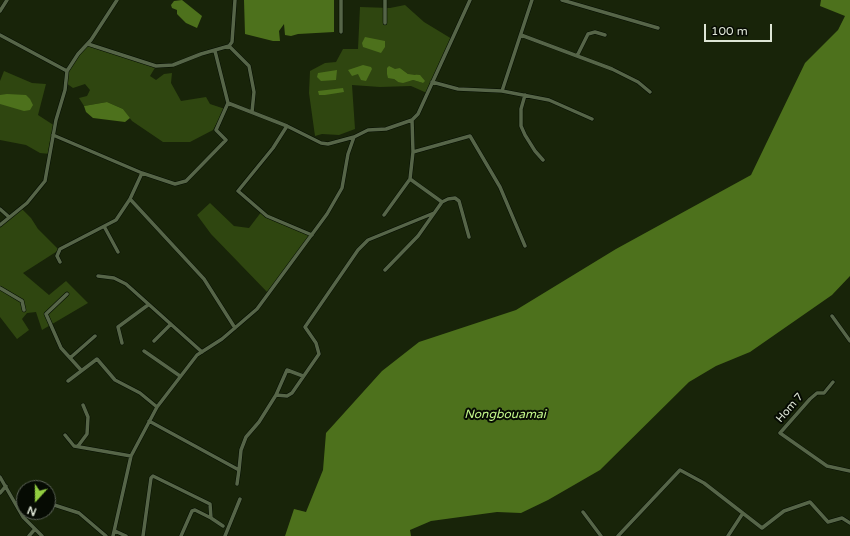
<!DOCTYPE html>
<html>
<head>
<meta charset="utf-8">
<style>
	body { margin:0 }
	#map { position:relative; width:850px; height:536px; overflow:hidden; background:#182409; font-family:"Varela Round",sans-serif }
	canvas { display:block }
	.north { position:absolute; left:16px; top:480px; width:40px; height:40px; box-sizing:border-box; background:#060b03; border:1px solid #5c6357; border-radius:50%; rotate:201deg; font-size:11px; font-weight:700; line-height:16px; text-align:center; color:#dee6d6 }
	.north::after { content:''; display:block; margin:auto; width:14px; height:18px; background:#91cd40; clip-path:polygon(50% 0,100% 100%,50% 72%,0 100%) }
	.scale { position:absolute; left:704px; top:24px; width:68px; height:18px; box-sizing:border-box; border:2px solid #dee6d6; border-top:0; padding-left:5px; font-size:12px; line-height:14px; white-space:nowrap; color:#dee6d6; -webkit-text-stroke:3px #060b03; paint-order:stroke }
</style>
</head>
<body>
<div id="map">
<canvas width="850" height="536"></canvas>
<div class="north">N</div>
<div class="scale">100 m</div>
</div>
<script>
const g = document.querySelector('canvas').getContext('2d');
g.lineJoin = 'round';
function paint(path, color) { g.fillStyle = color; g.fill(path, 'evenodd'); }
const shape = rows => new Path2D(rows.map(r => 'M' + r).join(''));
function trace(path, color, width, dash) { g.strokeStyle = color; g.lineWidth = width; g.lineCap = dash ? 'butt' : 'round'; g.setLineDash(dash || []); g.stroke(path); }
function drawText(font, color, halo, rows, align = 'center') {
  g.font = font + ' "Varela Round",sans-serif'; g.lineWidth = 4; g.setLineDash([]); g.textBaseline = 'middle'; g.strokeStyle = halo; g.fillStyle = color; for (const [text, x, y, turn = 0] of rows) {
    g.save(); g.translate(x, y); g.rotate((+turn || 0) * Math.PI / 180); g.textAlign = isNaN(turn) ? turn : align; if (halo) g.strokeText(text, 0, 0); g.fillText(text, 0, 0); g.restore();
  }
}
paint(shape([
	[405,5,424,22,452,39,427,93,411,86,380,87,352,85,355,129,339,135,322,134,315,136,309,93,310,71,325,63,336,62,343,49,358,49,360,7,390,8],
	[400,68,408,74,415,74,423,83,413,80,398,82,394,79],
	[88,44,156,66,150,76,156,80,164,74,172,73,171,83,181,101,206,97,210,104,225,109,213,130,190,142,163,142,132,121,123,109,107,102,84,106,79,98,87,96,90,90,85,84,73,88,66,83,66,77,73,60],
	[4,71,32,83,46,84,38,115,55,126,50,154,40,153,26,145,0,140,0,81],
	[210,203,234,226,249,228,262,211,312,235,269,294,211,234,197,215],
	[21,208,31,218,38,229,59,250,23,273,49,295,66,281,88,303,42,330,36,312,27,313,22,319,29,330,17,339,0,317,0,227]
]), '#2f4610');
paint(shape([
	[182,0,202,16,197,28,186,23,177,14,177,10,172,8,171,5,174,1],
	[244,0,334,0,334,32,298,34,291,36,285,35,284,24,279,31,280,41,273,41,245,34],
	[821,0,850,0,850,276,832,295,750,352,716,366,689,382,600,470,548,500,521,513,497,512,431,521,410,530,411,536,285,536,294,509,306,512,323,470,326,433,382,371,419,342,516,310,616,249,751,175,805,63,838,30,845,16,820,6],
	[365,37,385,41,385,47,381,53,363,47,362,43],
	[363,65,371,67,372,69,366,81,361,80,358,74,352,76,348,70],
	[389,66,395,69,400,68,408,74,420,75,425,81,423,83,413,80,403,83,398,82,394,79,388,78,387,74,387,68],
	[337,70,336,80,321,81,317,77,318,73],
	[343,88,344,92,325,95,319,95,318,91],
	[7,94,26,95,30,99,33,105,30,110,24,111,0,104,0,95],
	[107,102,123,109,130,118,125,122,93,118,86,112,84,106]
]), '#4d711c');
const minor = shape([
	[341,0,341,32],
	[562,0,658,28],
	[0,11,7,0],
	[385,23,385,0],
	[0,35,67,71],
	[521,35,612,69,638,82,650,92],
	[88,44,156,66,173,65,201,54,229,46,232,42,235,0],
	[229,46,249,66,254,92,252,112],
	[577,56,588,34,595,32,605,35],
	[432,82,458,89,502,91,549,100,592,119],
	[502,91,532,0],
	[525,95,521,109,521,126,525,135,535,151,543,160],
	[228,103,287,126,321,143,328,144,354,137],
	[287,126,273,148,238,191,267,216,312,235],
	[53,135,142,173,175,184,186,181,226,140,216,130,228,103,215,51],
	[413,152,470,136,500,187,525,246],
	[410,179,442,202],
	[130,199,204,279,235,328],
	[0,209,9,217],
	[384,215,410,179,413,152,412,120],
	[0,225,27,203,45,181,56,120,65,90,67,71,78,54,91,40,117,0],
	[105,228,118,252],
	[60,262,57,256,60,249,116,220,130,199,142,173],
	[385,270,418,236,442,202,448,199,455,198,459,201,469,237],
	[98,276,114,278,126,284,202,352],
	[0,288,22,301,24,310],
	[67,294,46,314,61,348,81,370],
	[832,316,850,341],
	[154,341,170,325],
	[122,343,118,327,148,305],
	[144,351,180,376],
	[70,358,95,336],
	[68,381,97,359,115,380,140,393,157,407],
	[833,382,824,393,817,393,810,399,780,433,827,466,850,471],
	[276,395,287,370,303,376],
	[149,421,239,470,237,484],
	[65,435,74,446,131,456],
	[78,446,87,434,88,417,83,405],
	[239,470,241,450,246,437,259,422,276,395,287,396,292,393,319,354,316,343,305,327,358,250,368,240,434,213],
	[0,477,23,517,42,536],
	[0,493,6,486],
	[48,503,79,513,106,536],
	[583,512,601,536],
	[115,531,126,536],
	[29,536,35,529],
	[113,536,131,456,157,407,197,355,222,339,257,309,327,214,342,188,348,154,354,137,368,130,386,129,412,120,418,114,470,0],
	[143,536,151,478,153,476,210,504,211,518,223,526],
	[181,536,192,511,195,510,211,518],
	[225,536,240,499],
	[618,536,680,470,704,483,762,528,784,511,810,502,828,522,842,518,850,523],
	[728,536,743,513]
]);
trace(minor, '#040d00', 4.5);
trace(minor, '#566548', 3.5);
drawText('11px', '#dee6d6', '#060b03', [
	["Hom 7",790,408,-49]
]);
drawText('italic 12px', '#c3f78a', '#060b03', [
	["Nongbouamai",505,415]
]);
</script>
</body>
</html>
